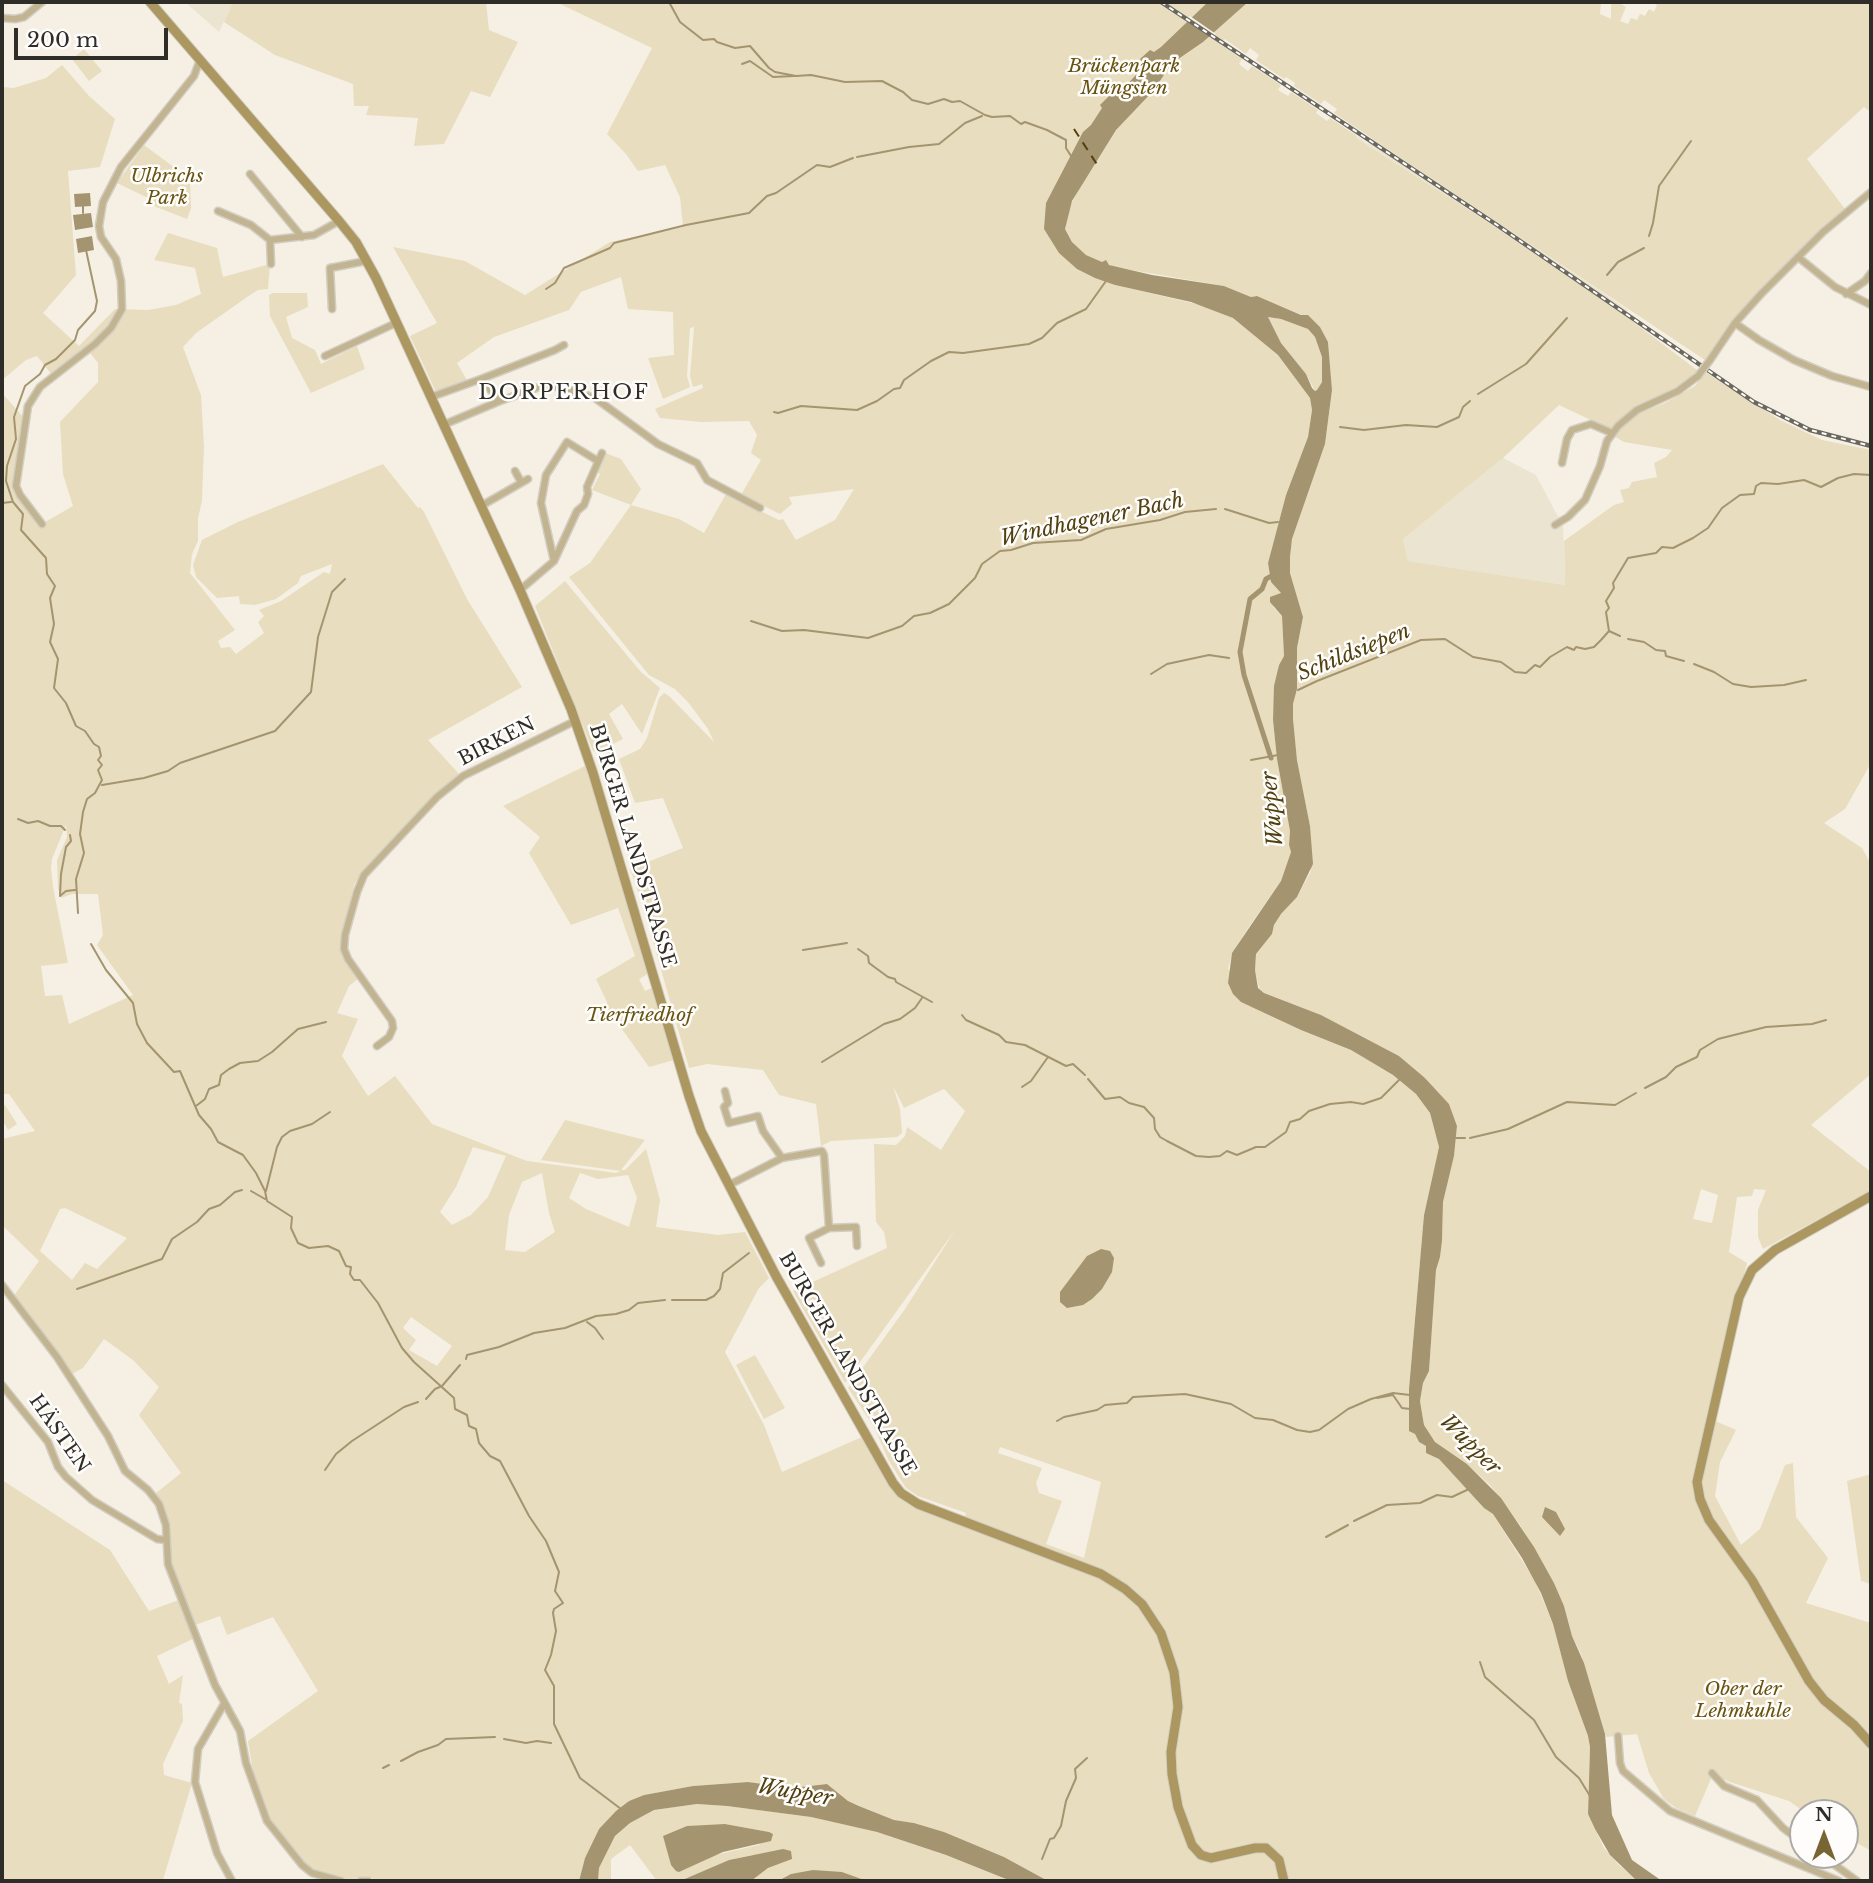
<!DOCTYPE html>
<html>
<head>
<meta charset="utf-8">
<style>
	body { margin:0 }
	#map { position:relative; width:1873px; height:1883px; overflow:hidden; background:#f5f0e3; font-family:"Libre Baskerville",serif }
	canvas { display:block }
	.frame { position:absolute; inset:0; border:4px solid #2f2d28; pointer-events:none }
	.north { position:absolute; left:1789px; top:1799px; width:70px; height:70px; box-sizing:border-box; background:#fefdfb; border:2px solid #abaaa7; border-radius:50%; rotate:0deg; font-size:19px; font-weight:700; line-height:28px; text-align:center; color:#2f2d28 }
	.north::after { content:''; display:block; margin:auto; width:24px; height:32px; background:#786534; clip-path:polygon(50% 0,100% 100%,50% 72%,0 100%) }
	.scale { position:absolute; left:14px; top:28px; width:154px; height:32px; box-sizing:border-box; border:4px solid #2f2d28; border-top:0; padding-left:9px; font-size:21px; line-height:24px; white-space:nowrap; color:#2f2d28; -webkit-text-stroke:5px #fefdfb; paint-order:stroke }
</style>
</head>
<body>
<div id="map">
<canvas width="1873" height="1883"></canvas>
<div class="frame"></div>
<div class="north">N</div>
<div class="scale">200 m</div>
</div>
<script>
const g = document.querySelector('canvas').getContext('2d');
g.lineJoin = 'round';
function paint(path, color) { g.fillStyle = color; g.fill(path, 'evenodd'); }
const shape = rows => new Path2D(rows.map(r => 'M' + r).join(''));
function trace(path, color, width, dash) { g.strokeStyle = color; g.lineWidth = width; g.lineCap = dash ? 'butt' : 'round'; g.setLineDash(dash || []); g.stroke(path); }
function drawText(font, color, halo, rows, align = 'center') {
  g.font = font + ' "Libre Baskerville",serif'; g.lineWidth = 5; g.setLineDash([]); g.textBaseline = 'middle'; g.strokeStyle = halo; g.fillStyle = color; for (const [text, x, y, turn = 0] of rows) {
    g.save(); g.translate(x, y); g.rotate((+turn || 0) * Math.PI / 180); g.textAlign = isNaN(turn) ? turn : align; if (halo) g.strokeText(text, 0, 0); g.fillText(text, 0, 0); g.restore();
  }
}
paint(shape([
	[185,2,233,2,219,32],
	[1357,136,1368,144,1372,138,1467,200,1628,310,1624,315,1494,226,1356,138],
	[1503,458,1536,475,1563,526,1565,585,1408,561,1403,539]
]), '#ebe4d1');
paint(shape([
	[233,2,486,2,489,30,518,42,490,97,471,91,444,144,414,146,418,118,366,115,369,106,354,106,353,84,275,55,224,22],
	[556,2,1601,2,1600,14,1611,19,1611,2,1622,2,1621,4,1626,7,1620,21,1628,24,1631,18,1637,20,1640,14,1645,16,1649,9,1654,12,1657,5,1650,2,1871,2,1871,112,1864,107,1807,159,1845,209,1823,226,1761,288,1705,360,1334,113,1337,109,1324,100,1321,104,1294,86,1295,83,1286,77,1284,79,1256,60,1259,55,1250,48,1246,54,1225,39,1220,44,1242,59,1239,64,1248,71,1252,66,1281,85,1278,90,1288,96,1291,92,1318,110,1316,113,1327,121,1330,118,1357,136,1356,138,1494,226,1624,315,1697,370,1690,380,1636,407,1610,429,1559,405,1503,458,1403,539,1408,561,1565,585,1564,541,1614,505,1624,502,1620,490,1629,488,1632,482,1657,477,1654,463,1666,457,1672,450,1624,442,1614,436,1635,415,1665,403,1695,386,1705,372,1780,420,1822,440,1871,450,1871,763,1845,809,1824,823,1862,848,1871,864,1871,1074,1811,1125,1871,1172,1871,1191,1763,1249,1758,1237,1758,1210,1766,1190,1754,1189,1752,1196,1737,1197,1729,1252,1747,1263,1706,1417,1736,1430,1720,1462,1715,1496,1741,1545,1760,1529,1785,1465,1793,1463,1796,1517,1828,1558,1806,1603,1871,1623,1871,1851,1845,1836,1845,1813,1806,1813,1789,1801,1730,1782,1713,1774,1695,1816,1676,1808,1664,1799,1649,1773,1637,1734,1606,1737,1581,1654,1572,1636,1564,1606,1554,1583,1520,1525,1491,1486,1467,1464,1435,1442,1424,1425,1420,1401,1423,1383,1429,1371,1436,1270,1440,1257,1442,1241,1443,1202,1454,1156,1457,1126,1449,1104,1425,1078,1399,1056,1321,1015,1264,993,1259,988,1255,970,1256,954,1272,934,1274,925,1281,914,1297,897,1311,871,1310,826,1297,760,1293,719,1293,704,1297,689,1297,647,1303,617,1290,573,1290,557,1292,539,1325,444,1332,390,1328,342,1320,327,1308,315,1302,315,1257,296,1251,297,1224,286,1120,268,1109,265,1106,261,1102,262,1086,255,1072,242,1065,229,1069,208,1080,187,1046,203,1089,274,1115,285,1209,307,1233,318,1278,355,1310,398,1312,410,1308,437,1286,495,1268,563,1271,582,1281,593,1273,607,1282,616,1284,656,1279,665,1273,719,1277,759,1290,831,1289,845,1291,852,1281,881,1246,931,1232,954,1228,969,1258,1009,1301,1030,1351,1050,1393,1075,1416,1094,1430,1113,1439,1147,1424,1215,1409,1389,1409,1409,1415,1434,1419,1442,1426,1446,1427,1453,1439,1459,1484,1508,1493,1514,1535,1581,1553,1624,1568,1681,1588,1736,1590,1747,1588,1814,1604,1848,1619,1865,1638,1881,1048,1881,1004,1857,944,1832,914,1823,894,1820,848,1801,827,1784,792,1788,747,1782,693,1786,644,1795,629,1801,599,1829,585,1858,579,1881,373,1881,373,1878,352,1880,331,1878,311,1871,294,1854,269,1820,253,1772,248,1741,318,1691,273,1617,227,1635,220,1616,195,1625,199,1636,157,1656,169,1684,183,1675,179,1703,182,1704,183,1721,163,1764,164,1775,192,1783,163,1880,165,1881,2,1881,2,1480,110,1550,149,1611,184,1598,172,1566,166,1515,155,1494,181,1473,139,1415,159,1387,133,1360,104,1339,83,1368,72,1374,13,1297,39,1261,2,1225,2,1139,35,1131,9,1094,2,1094,2,393,24,418,15,488,40,525,73,506,63,474,60,422,98,382,98,363,87,349,52,375,37,356,26,360,2,380,2,87,14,88,46,78,62,65,89,96,115,119,100,167,68,171,76,275,43,313,79,346,115,309,148,310,176,305,201,294,195,268,154,260,168,233,217,248,223,277,270,264,268,289,258,290,250,295,196,333,183,347,201,395,204,447,202,500,198,519,198,541,192,554,190,573,235,630,218,641,221,648,230,647,236,654,264,633,258,622,264,616,259,610,281,601,324,572,330,574,332,564,301,576,298,583,276,599,255,605,240,604,239,596,217,598,196,577,193,565,202,540,238,522,383,464,418,508,420,507,424,512,467,599,522,687,428,740,460,775,412,820,361,874,354,885,341,940,341,950,347,965,359,978,349,986,337,1013,358,1019,342,1056,368,1096,395,1076,432,1124,527,1161,616,1173,621,1171,541,1160,565,1120,645,1140,621,1170,625,1170,646,1149,660,1200,656,1227,718,1235,745,1232,769,1278,759,1288,725,1352,764,1425,782,1472,862,1437,893,1489,963,1524,966,1513,918,1496,906,1488,889,1461,874,1427,848,1388,905,1309,955,1230,845,1383,793,1291,887,1248,884,1232,876,1222,874,1144,896,1145,905,1136,907,1127,941,1150,965,1111,944,1089,904,1108,893,1086,900,1109,902,1133,897,1137,831,1141,821,1146,816,1104,779,1095,763,1070,707,1064,689,1068,641,899,630,869,683,848,663,798,635,803,619,759,640,749,647,738,659,698,664,693,669,696,714,742,708,729,688,702,675,689,649,675,569,577,590,563,631,505,592,490,600,474,597,472,605,453,621,459,641,489,631,505,679,519,704,533,726,494,779,520,783,519,796,540,835,520,854,489,789,497,792,504,780,514,741,495,761,460,751,453,757,435,749,421,701,422,660,418,655,409,703,388,702,384,693,387,690,376,694,327,690,328,687,376,690,387,663,399,648,358,674,355,673,312,628,309,621,277,581,292,569,310,494,337,457,363,468,382,436,392,410,336,437,323,393,247,465,261,525,295,610,242,683,227,680,197,665,165,638,171,626,154,607,134,652,48],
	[66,825,67,837,57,860,58,889,61,898,72,894,98,894,103,935,97,945,133,995,69,1024,62,995,45,996,41,966,68,963,53,887,51,868,52,859],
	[473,1147,506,1156,488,1197,471,1215,452,1225,440,1212,456,1187],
	[542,1173,549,1213,555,1232,525,1252,505,1250,509,1215,522,1182],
	[580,1173,598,1179,628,1175,637,1198,629,1227,586,1209,569,1198],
	[1701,1189,1718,1195,1712,1223,1693,1219],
	[65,1208,127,1238,97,1269,85,1263,72,1280,40,1251,60,1209],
	[411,1317,452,1346,437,1366,409,1350,416,1340,403,1328],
	[1000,1447,1101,1482,1084,1558,1046,1544,1062,1501,1039,1493,1036,1483,1042,1468,998,1453],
	[84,49,102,71,89,81,72,59],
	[144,145,190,179,191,208,187,219,146,203,148,198,117,183],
	[273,293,307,293,308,307,286,317,292,338,315,350,321,364,357,346,365,369,311,393,270,316,269,295],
	[1268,317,1281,319,1308,329,1315,337,1322,357,1322,382,1317,390,1315,391,1306,374,1281,343],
	[565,581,641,672,660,688,642,734,622,704,609,714,623,739,611,745,615,757,593,751,535,606],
	[587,765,649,973,639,979,645,991,654,987,674,1060,649,1067,607,1008,607,1002,596,979,635,956,618,908,571,925,529,853,540,837,503,806],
	[5,1105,17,1124,8,1130,2,1119,2,1107],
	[755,1355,785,1408,764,1419,736,1365],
	[1871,1474,1871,1584,1861,1581,1847,1481],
	[697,1804,727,1806,811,1817,877,1832,946,1855,1011,1881,867,1881,842,1872,791,1874,778,1881,751,1881,768,1868,792,1859,752,1855,729,1860,680,1881,657,1881,630,1845,611,1859,611,1881,598,1881,599,1868,615,1836,630,1823,654,1810],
	[725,1824,769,1832,759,1845,671,1865,668,1853]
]), '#e8ddbe');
paint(shape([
	[1208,2,1248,2,1203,42,1171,64,1154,90,1116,130,1072,201,1065,229,1072,242,1086,255,1102,262,1106,260,1109,265,1152,275,1224,286,1251,297,1257,296,1301,315,1308,315,1320,327,1328,342,1332,390,1325,444,1292,539,1290,557,1290,573,1303,617,1297,648,1297,689,1293,704,1293,719,1297,760,1310,826,1313,864,1297,897,1281,914,1274,925,1272,934,1256,954,1255,970,1258,988,1264,993,1321,1015,1399,1056,1425,1078,1449,1104,1457,1126,1454,1156,1443,1202,1442,1241,1440,1257,1436,1270,1429,1371,1423,1383,1420,1401,1424,1425,1435,1442,1467,1464,1501,1498,1534,1547,1554,1583,1564,1606,1572,1636,1584,1663,1605,1734,1612,1815,1632,1860,1662,1881,1638,1881,1635,1879,1610,1855,1595,1829,1588,1814,1590,1747,1588,1736,1568,1681,1553,1624,1541,1593,1522,1558,1493,1514,1484,1508,1439,1459,1426,1453,1426,1446,1419,1442,1415,1434,1409,1431,1409,1389,1424,1215,1439,1147,1430,1113,1416,1094,1393,1075,1351,1050,1301,1030,1241,1002,1233,994,1228,983,1232,953,1281,881,1291,852,1289,845,1290,831,1277,759,1273,720,1274,686,1279,665,1284,656,1282,616,1270,602,1270,597,1281,593,1271,582,1268,563,1286,495,1308,437,1312,410,1310,398,1278,355,1233,318,1191,302,1115,285,1095,278,1077,269,1059,253,1044,229,1046,203,1083,132,1091,125,1102,108,1100,105,1110,95,1123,89,1145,65,1140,59,1150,50,1154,52,1161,47],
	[1268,317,1281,319,1308,329,1315,337,1322,357,1322,382,1317,390,1315,391,1312,388,1306,374,1281,343],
	[90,193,91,206,75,207,74,194],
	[91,213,93,227,75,230,73,215],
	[92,236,94,250,78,253,76,239],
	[1101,1249,1110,1251,1114,1258,1112,1272,1102,1289,1092,1299,1083,1305,1067,1308,1060,1302,1060,1292,1087,1256],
	[1545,1507,1556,1512,1565,1529,1560,1536,1542,1517],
	[748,1782,792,1788,827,1784,848,1801,859,1806,894,1820,914,1823,944,1832,1004,1857,1048,1881,1011,1881,946,1855,877,1832,811,1817,727,1806,697,1804,654,1810,630,1823,615,1836,599,1868,598,1881,579,1881,585,1858,599,1829,616,1811,629,1801,644,1795,693,1786],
	[725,1824,769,1832,773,1834,771,1841,723,1852,679,1872,676,1871,671,1865,663,1836,687,1826],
	[783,1849,791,1851,792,1859,768,1868,751,1881,680,1881,729,1860],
	[813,1870,842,1872,867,1881,803,1879,778,1881,791,1874]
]), '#a49570');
paint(shape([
	[1190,16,1216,34,1212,38,1185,20]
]), '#f5f0e3');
trace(shape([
	[669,2,680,22,703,40,714,39,717,42,735,48,750,46,769,68,775,72,796,76,811,75,845,82,882,81,903,92,912,100,928,104,944,99,952,102,960,101,985,115,992,117,1010,116,1021,124,1025,122,1047,130,1066,140,1066,148,1071,156],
	[742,64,750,61,773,77,794,76],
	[857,157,909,147,939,144,965,123,982,116],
	[83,206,83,213],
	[1649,236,1653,223,1659,186,1691,141],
	[1607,275,1618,262,1644,248],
	[546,289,555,283,564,268,610,248,614,243,686,225,749,213,767,196,776,193,817,165,830,167,853,158],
	[1478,394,1526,364,1567,318],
	[774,412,778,413,801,406,857,410,877,401,894,389,900,388,904,380,931,361,949,352,963,353,1029,344,1042,338,1057,323,1086,309,1106,281],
	[1340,427,1364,430,1406,425,1437,427,1459,417,1463,407,1470,401],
	[2,503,11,502],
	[1225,509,1269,523,1278,522],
	[751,621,782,631,804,630,868,638,902,626,914,616,930,613,949,604,975,578,982,564,1000,551,1011,550,1033,543,1081,540,1106,529,1160,520,1185,512,1216,509],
	[1609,631,1620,636],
	[1628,639,1644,642,1656,650,1665,651,1666,656,1684,661],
	[1694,664,1714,672,1733,684,1751,687,1784,685,1806,680],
	[1151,674,1167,664,1209,655,1229,658],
	[1298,690,1317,681,1421,640,1445,639,1473,657,1501,662,1515,672,1526,673,1535,665,1540,667,1550,657,1567,647,1574,650,1576,647,1585,649,1594,647,1601,640,1609,631,1606,612,1609,608,1606,601,1614,588,1613,583,1628,558,1656,553,1662,547,1673,548,1693,538,1708,528,1722,508,1740,495,1754,494,1756,486,1761,483,1778,484,1804,480,1821,487,1838,478,1854,474,1871,475],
	[1251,760,1278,755],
	[102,785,144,778,168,771,180,763,275,731,311,692,318,637,332,592,345,579],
	[18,819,28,823,38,821,50,826,61,826,65,830],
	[70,835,71,841,66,847,61,874,60,896,66,891,75,890],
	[78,913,76,879,84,853,80,834,83,812,87,799,95,793,102,780,98,770,102,765,98,760,101,756,99,747,94,744,85,731,76,726,66,703,54,688,58,659,50,642,54,624,50,598,55,586,47,574,46,558,21,530,23,514,13,502,6,481,7,466,16,439,14,417,25,386,40,374,45,365,56,359,75,340,78,330,95,311,97,301,86,250],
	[91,944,106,970,133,1003,137,1024,147,1043,174,1072,180,1071,199,1115,211,1129,218,1142,243,1155,256,1173,265,1191,267,1201,292,1217,291,1228,298,1243,309,1248,328,1246,339,1251,346,1266,351,1267,350,1274,354,1280,360,1280,378,1303,402,1348,414,1362,454,1398,455,1409,467,1415,469,1426,476,1429,479,1443,490,1456,500,1461,529,1516,546,1541,559,1572,555,1591,563,1603,554,1609,553,1613,556,1631,551,1655,545,1670,554,1686,554,1724,580,1778,621,1809],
	[858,949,868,956,869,963,888,977,895,979,896,982,932,1002],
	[803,950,847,943],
	[962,1015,966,1020,999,1035,1006,1042,1025,1045,1066,1066,1073,1064,1085,1075],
	[822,1062,884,1024,900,1019,915,1008,922,998],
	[1088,1079,1105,1099,1120,1097,1129,1103,1144,1107,1154,1118,1155,1129,1160,1137,1167,1141,1196,1156,1209,1157,1220,1156,1227,1151,1237,1155,1256,1147,1265,1147,1286,1132,1290,1122,1300,1119,1309,1111,1330,1104,1351,1102,1363,1104,1381,1098,1399,1080],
	[1022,1087,1031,1081,1048,1057],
	[1645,1088,1666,1077,1676,1067,1697,1057,1700,1050,1718,1039,1766,1027,1812,1024,1826,1020],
	[196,1106,205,1099,209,1089,219,1085,221,1075,229,1069,240,1063,258,1061,272,1052,298,1029,326,1022],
	[1456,1138,1465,1138],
	[1470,1138,1508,1129,1567,1102,1615,1105,1636,1093],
	[251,1191,265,1199],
	[266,1191,277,1147,282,1137,290,1131,312,1124,330,1112],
	[77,1289,162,1259,172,1239,197,1222,209,1209,220,1205,235,1192,242,1190],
	[672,1300,706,1300,714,1296,720,1289,723,1273,749,1253],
	[587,1322,595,1328,603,1339],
	[466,1359,467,1355,499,1347,534,1333,565,1328,596,1316,616,1314,629,1310,638,1303,665,1300],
	[1377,1398,1393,1395,1402,1408,1410,1409],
	[426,1399,435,1389,442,1386,460,1365],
	[1057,1421,1064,1417,1097,1410,1105,1405,1127,1403,1133,1397,1185,1394,1231,1404,1255,1418,1273,1420,1297,1430,1310,1432,1319,1430,1348,1409,1371,1399,1393,1393,1410,1395],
	[325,1470,336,1454,352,1441,404,1407,418,1402],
	[1354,1521,1387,1505,1420,1503,1437,1495,1452,1497,1469,1489],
	[1326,1537,1348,1525],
	[1480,1662,1485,1677,1534,1720,1556,1757,1579,1778,1590,1796],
	[504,1739,526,1743,537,1741,551,1743],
	[401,1761,418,1752,438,1745,446,1739,495,1737],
	[383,1768,389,1765],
	[1042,1859,1050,1839,1054,1838,1061,1826,1066,1801,1076,1778,1075,1769,1087,1758]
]), '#a49570', 2);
trace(shape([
	[1271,758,1244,675,1240,652,1250,599,1262,589,1266,579,1275,574]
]), '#a49570', 5);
trace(shape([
	[1074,129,1100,169]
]), '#514111', 2, [9, 7]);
const street = shape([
	[2,18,15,19,24,17,42,2],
	[250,174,302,237],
	[218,211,251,225,270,240,314,235,339,221],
	[270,240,271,264],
	[1798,257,1835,287,1871,305],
	[1846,294,1865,281,1871,273],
	[332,309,330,268,366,261],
	[1735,323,1759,340,1794,360,1832,376,1871,387],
	[325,356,396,323],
	[1710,360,1735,323,1762,293,1823,232,1871,192],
	[481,379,500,401],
	[431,397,481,379,555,350,564,345],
	[443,425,500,401,542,386,561,387,595,398,658,444,697,463,707,480,760,508],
	[1562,463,1567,439,1572,430,1591,424,1612,433],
	[515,471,521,482],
	[481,506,528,479],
	[42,524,20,495,16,486,28,406,40,387,95,344,111,328,122,309,121,281,116,259,101,237,99,226,103,202,121,167,194,76,200,60],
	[1555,525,1568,517,1585,500,1600,466,1607,441,1618,426,1637,410,1678,391,1698,376],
	[554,561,541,503,546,475,567,442,598,461],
	[520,590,554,561,577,511,584,505,588,494,587,487,602,453],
	[377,1046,389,1037,393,1028,392,1021,348,959,344,949,345,935,357,892,364,875,437,797,463,776,575,721],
	[725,1091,728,1103,724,1107,729,1123,758,1116,763,1131,782,1158],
	[729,1185,782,1158,822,1151,824,1155,829,1228,856,1227,857,1246],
	[821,1263,809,1238,829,1228],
	[2,1285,57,1357,108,1436,125,1471,148,1490,159,1504,166,1525,168,1564,215,1685,240,1731,246,1763,267,1821,302,1865,312,1873,341,1881],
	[2,1385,48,1442,58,1467,66,1477,92,1500,157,1539,166,1540],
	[224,1704,198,1749,195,1782,217,1853,232,1881],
	[1618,1736,1620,1763,1623,1771,1670,1811,1839,1881],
	[1712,1773,1724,1786,1757,1800,1783,1828,1803,1843],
	[1821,1855,1857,1881],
	[361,1881,368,1881]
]);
const secondary = shape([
	[150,2,339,221,356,242,376,278,520,590,571,709,593,773,689,1096,701,1131,776,1276,893,1483,901,1493,918,1504,1101,1574,1125,1589,1142,1604,1161,1633,1174,1672,1178,1707,1171,1752,1172,1774,1178,1807,1192,1845,1201,1855,1211,1858,1255,1848,1266,1848,1279,1860,1284,1881],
	[1871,1196,1775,1250,1752,1270,1739,1297,1697,1482,1700,1499,1709,1520,1752,1580,1809,1681,1824,1700,1854,1725,1871,1744]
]);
trace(street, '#d1cdc1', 9);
trace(secondary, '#d1cdc1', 11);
trace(street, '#c2b490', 6);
trace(secondary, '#ab975f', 9);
const rail = shape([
	[1161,2,1497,225,1754,402,1810,430,1871,446]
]);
trace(rail, '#6a675f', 4.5);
trace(rail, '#fefdfb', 2, [5]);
const streetBridge = shape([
	[1698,376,1710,360]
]);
trace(streetBridge, '#d1cdc1', 9, []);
trace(streetBridge, '#c2b490', 6);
drawText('italic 19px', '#685310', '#fefdfb', [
	["Brückenpark",1124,67],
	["Müngsten",1124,89],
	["Ulbrichs",167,177],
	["Park",167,199],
	["Tierfriedhof",639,1016],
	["Ober der",1743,1690],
	["Lehmkuhle",1743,1712]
]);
drawText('19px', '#2f2d28', '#fefdfb', [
	["BIRKEN",497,742,-27],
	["BURGER LANDSTRASSE",632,846,73],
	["BURGER LANDSTRASSE",847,1364,60],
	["HÄSTEN",59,1434,55]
]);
g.letterSpacing = '2px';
drawText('21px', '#2f2d28', '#fefdfb', [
	["DORPERHOF",564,393]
]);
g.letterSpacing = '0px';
drawText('italic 21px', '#514111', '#fefdfb', [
	["Windhagener Bach",1092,520,-12],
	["Schildsiepen",1354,653,-22],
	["Wupper",1273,809,-95],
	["Wupper",1470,1445,45],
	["Wupper",795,1793,10]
]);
</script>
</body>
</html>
